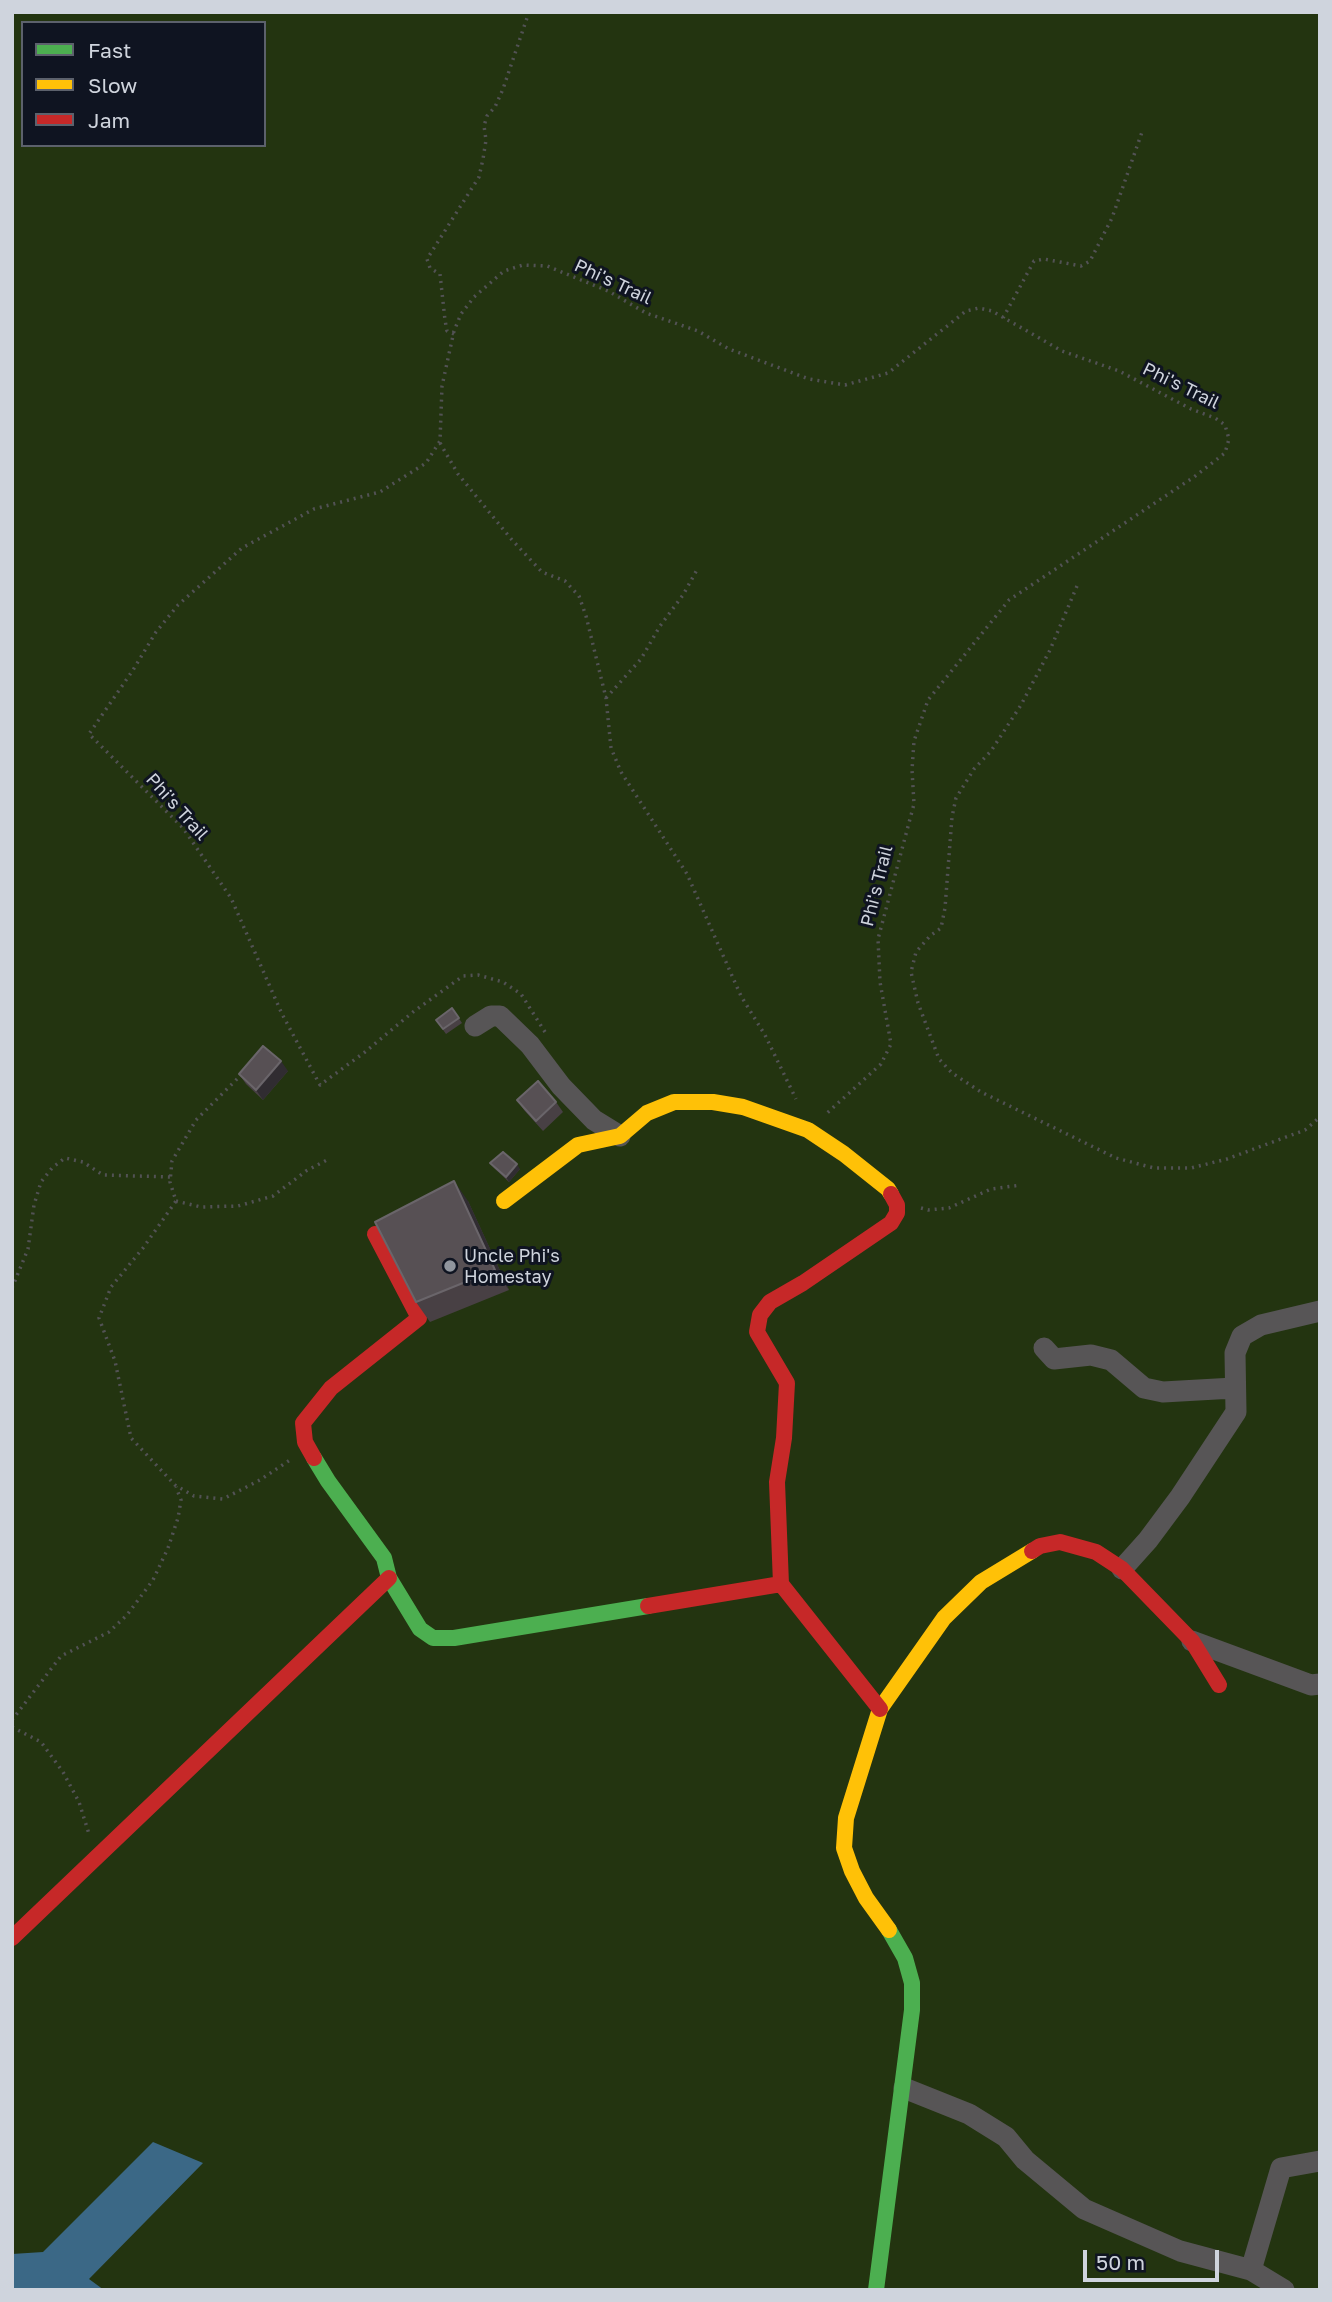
<!DOCTYPE html>
<html>
<head>
<meta charset="utf-8">
<style>
	body { margin:0 }
	#map { position:relative; width:1332px; height:2302px; overflow:hidden; background:#1c1f27; font-family:"Golos Text",sans-serif }
	canvas { display:block }
	.frame { position:absolute; inset:0; border:14px solid #cfd4dd; pointer-events:none }
	.legend { position:absolute; left:21px; top:21px; width:245px; height:126px; box-sizing:border-box; background:#0f1421; border:2px solid #5c616c; margin:0; padding:9px 12px; list-style:none; font-size:21px; color:#cfd4dd }
	.legend li { display:flex; align-items:center; gap:14px; height:35px }
	.legend b { width:35px; border:2px solid #5c616c }
	.scale { position:absolute; left:1083px; top:2250px; width:136px; height:32px; box-sizing:border-box; border:4px solid #cfd4dd; border-top:0; padding-left:9px; font-size:21px; line-height:24px; white-space:nowrap; color:#cfd4dd; -webkit-text-stroke:5px #0f1421; paint-order:stroke }
</style>
</head>
<body>
<div id="map">
<canvas width="1332" height="2302"></canvas>
<div class="frame"></div>
<ul class="legend">
<li><b style="height:9px;background:#4caf50"></b>Fast</li>
<li><b style="height:9px;background:#ffc107"></b>Slow</li>
<li><b style="height:9px;background:#c62828"></b>Jam</li>
</ul>
<div class="scale">50 m</div>
</div>
<script>
const g = document.querySelector('canvas').getContext('2d');
g.lineJoin = 'round';
function paint(path, color) { g.fillStyle = color; g.fill(path, 'evenodd'); }
const shape = rows => new Path2D(rows.map(r => 'M' + r).join(''));
function trace(path, color, width, dash) { g.strokeStyle = color; g.lineWidth = width; g.lineCap = dash ? 'butt' : 'round'; g.setLineDash(dash || []); g.stroke(path); }
function drawText(font, color, halo, rows, align = 'center') {
  g.font = font + ' "Golos Text",sans-serif'; g.lineWidth = 6; g.setLineDash([]); g.textBaseline = 'middle'; g.strokeStyle = halo; g.fillStyle = color; for (const [text, x, y, turn = 0] of rows) {
    g.save(); g.translate(x, y); g.rotate((+turn || 0) * Math.PI / 180); g.textAlign = isNaN(turn) ? turn : align; if (halo) g.strokeText(text, 0, 0); g.fillText(text, 0, 0); g.restore();
  }
}
paint(shape([
	[12,12,1320,12,1320,2290,12,2290],
	[23,23,264,23,264,145,23,145]
]), '#233410');
paint(shape([
	[153,2142,203,2163,89,2279,104,2290,12,2290,12,2254,43,2252]
]), '#3b6886');
trace(shape([
	[1003,318,1034,261,1044,259,1081,266,1090,261,1112,218,1142,132],
	[454,334,447,331,445,320,440,274,430,268,427,259,479,177,483,159,486,140,484,126,487,116,495,107,503,89,529,12],
	[440,443,458,474,512,540,542,572,565,581,579,596,586,616,606,698,611,748,621,772,687,874,741,996,765,1035,796,1099],
	[1077,586,1050,650,1021,705,991,751,974,769,956,798,952,817,945,908,941,928,930,936,916,952,911,972,918,1003,939,1059,952,1073,981,1092,1116,1158,1154,1168,1191,1168,1227,1159,1305,1130,1320,1117],
	[606,698,641,659,660,626,683,595,698,568],
	[545,1032,521,994,503,982,478,975,463,976,413,1012,365,1052,320,1085,282,1014,231,898,183,828,89,734,133,670,156,632,178,605,242,548,314,509,380,492,426,463,440,441,442,386,454,331,461,314,474,297,504,271,523,265,547,266,608,291,646,313,698,331,729,349,809,379,845,385,888,373,966,311,979,308,992,311,1062,351,1119,371,1191,409,1215,418,1225,425,1229,439,1225,453,1194,477,1009,600,928,700,914,741,912,770,914,804,878,939,880,982,891,1044,881,1064,826,1114],
	[242,1074,196,1120,172,1161,170,1182,176,1201,143,1248,111,1287,99,1318,115,1361,131,1438,175,1485,194,1496,223,1499,260,1480,290,1460],
	[176,1201,201,1207,238,1206,273,1196,306,1171,327,1160],
	[921,1208,928,1210,949,1208,991,1189,1021,1185],
	[12,1288,28,1249,34,1205,41,1182,52,1168,65,1158,83,1162,103,1175,171,1177],
	[12,1720,61,1656,109,1632,127,1615,153,1580,168,1548,178,1518,181,1500,176,1487],
	[12,1727,41,1742,63,1772,79,1802,89,1834]
]), '#525254', 3.5, [2, 5]);
trace(shape([
	[475,1026,491,1016,500,1016,530,1045,561,1086,594,1120,620,1136],
	[1044,1348,1054,1359,1091,1355,1111,1360,1144,1388,1163,1392,1234,1388],
	[1122,1569,1148,1540,1180,1497,1236,1412,1235,1353,1242,1336,1261,1325,1320,1311],
	[1192,1641,1311,1685,1320,1684],
	[904,2088,969,2114,1006,2137,1025,2160,1084,2209,1180,2251,1251,2270,1284,2290],
	[1251,2270,1281,2168,1320,2161]
]), '#575556', 21);
trace(shape([
	[314,1458,328,1481,384,1558,389,1578,420,1629,433,1638,454,1638,648,1606],
	[876,2290,912,2010,912,1983,905,1958,889,1930]
]), '#4caf50', 16);
trace(shape([
	[504,1201,578,1145,620,1136,647,1113,674,1102,713,1102,743,1107,808,1130,844,1154,888,1189,891,1194],
	[889,1930,866,1898,852,1871,844,1848,846,1818,880,1709,944,1618,981,1582,1032,1551]
]), '#ffc107', 16);
trace(shape([
	[314,1458,305,1442,303,1423,331,1388,419,1318,375,1234],
	[1032,1551,1040,1546,1060,1542,1096,1552,1122,1569,1192,1641,1219,1685],
	[781,1584,777,1482,784,1438,787,1383,757,1332,760,1315,770,1302,803,1283,891,1223,897,1213,897,1205,891,1194],
	[648,1606,781,1584,880,1709],
	[12,1938,389,1578]
]), '#c62828', 16);
paint(shape([
	[452,1008,462,1023,446,1034,436,1020],
	[288,1071,263,1100,246,1084,239,1074],
	[517,1100,556,1102,563,1112,543,1131,524,1110],
	[490,1163,520,1169,509,1182,494,1168],
	[468,1201,509,1290,430,1322,416,1302]
]), '#484044');
paint(shape([
	[281,1061,288,1071,263,1100,256,1090],
	[517,1164,520,1169,509,1182,506,1177],
	[454,1181,468,1201,509,1290,495,1270]
]), '#302c31');
const building = shape([
	[452,1008,459,1018,443,1029,436,1020,452,1008],
	[263,1046,281,1061,256,1090,239,1074,263,1046],
	[538,1081,556,1102,536,1121,517,1100,538,1081],
	[503,1152,517,1164,506,1177,490,1163,503,1152],
	[454,1181,495,1270,416,1302,375,1222,454,1181]
]);
paint(building, '#575054');
trace(building, '#6a656a', 2);
for (const [x, y, r, color] of [
	[450,1266,7,"#90959d"]
]) { const dot = new Path2D(); dot.arc(x, y, r, 0, 2 * Math.PI); g.fillStyle = color; g.fill(dot); trace(dot, '#0f1421', 2.5); }
drawText('18px', '#cfd4dd', '#0f1421', [
	["Phi's Trail",613,282,25],
	["Phi's Trail",1181,386,26],
	["Phi's Trail",177,807,48],
	["Phi's Trail",877,886,-76]
]);
drawText('18px', '#cfd4dd', '#0f1421', [
	["Uncle Phi's",464,1256],
	["Homestay",464,1277]
], 'left');
</script>
</body>
</html>
